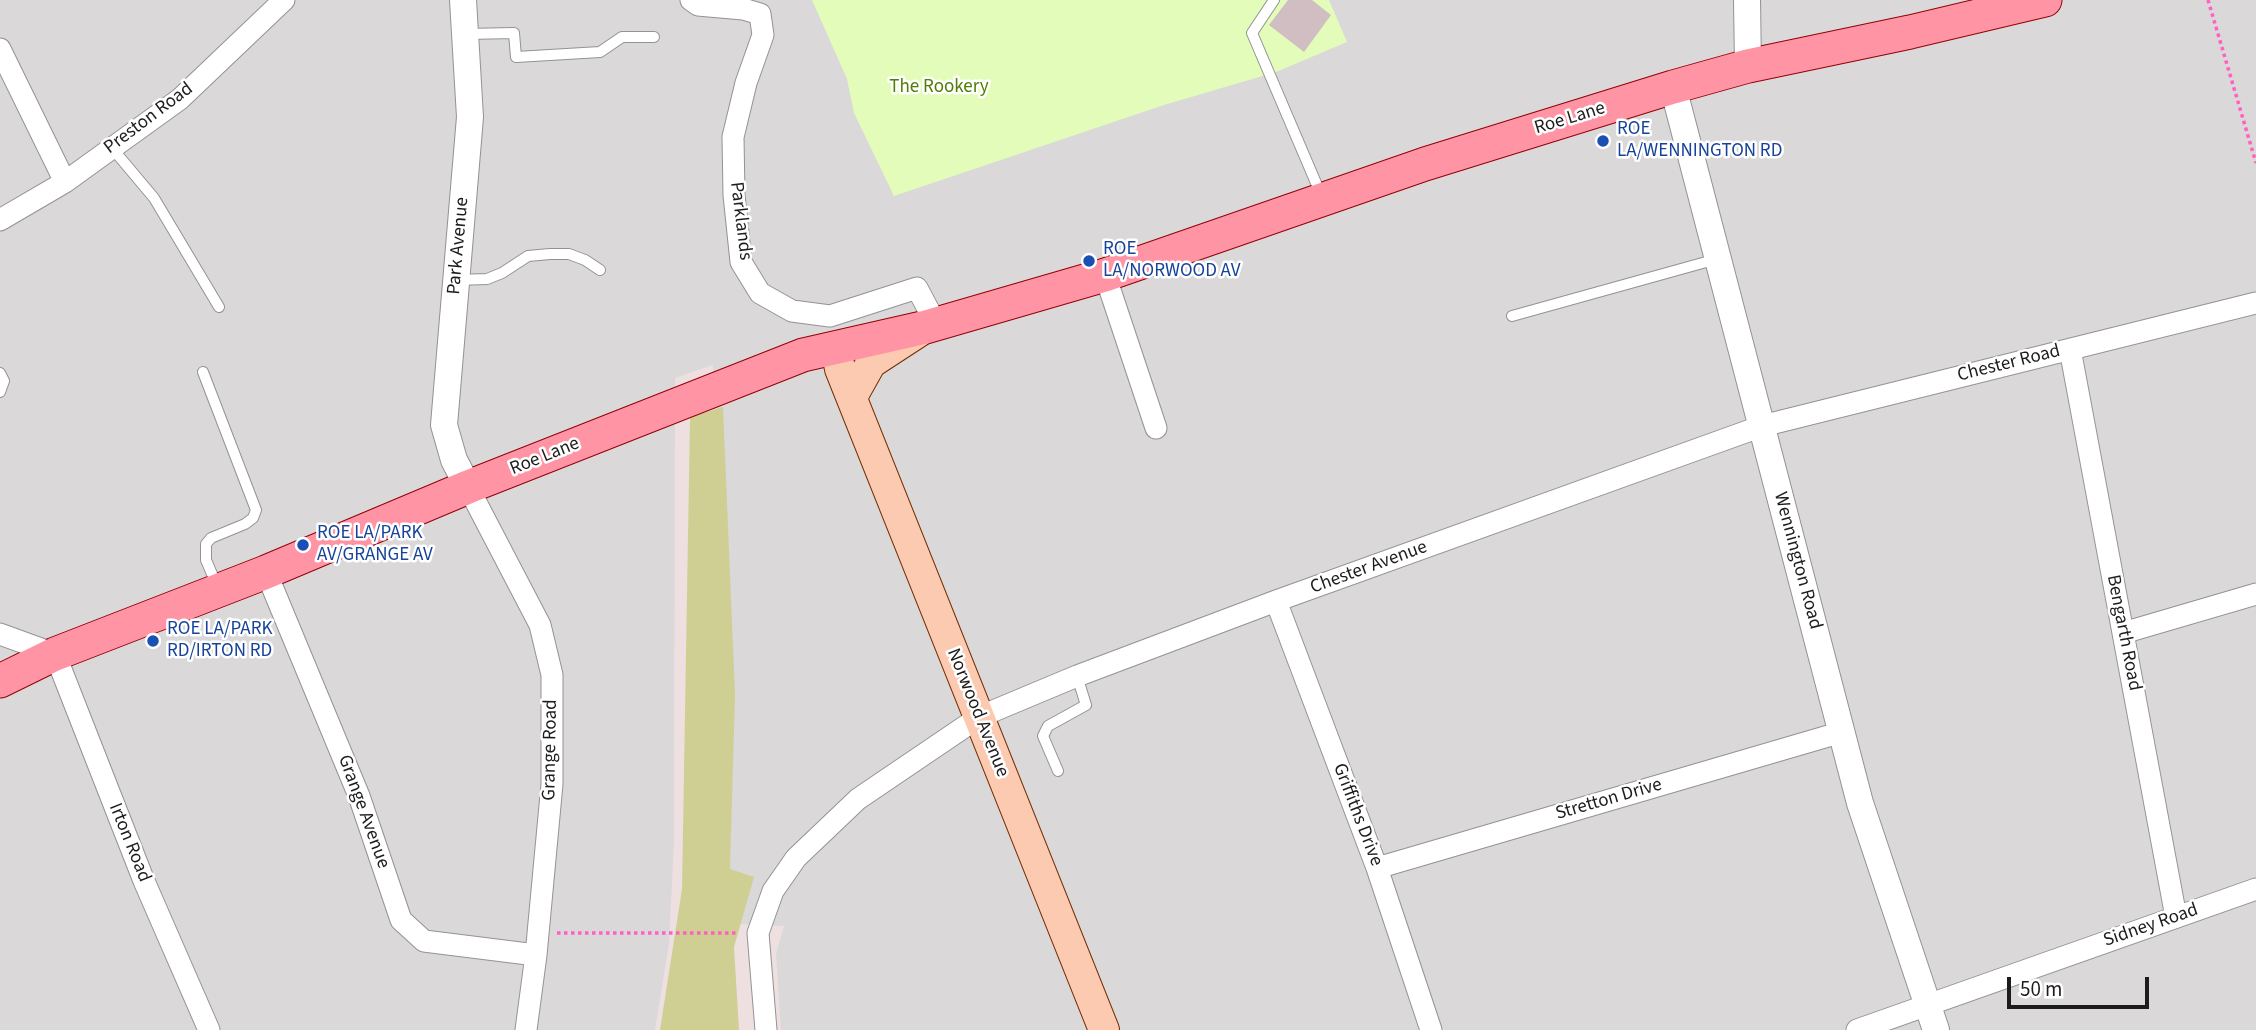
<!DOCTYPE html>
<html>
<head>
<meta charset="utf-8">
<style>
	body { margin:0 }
	#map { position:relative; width:2256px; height:1030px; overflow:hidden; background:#eee0e1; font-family:"Source Sans 3",sans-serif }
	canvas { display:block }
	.scale { position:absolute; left:2007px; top:977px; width:142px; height:32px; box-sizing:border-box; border:4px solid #1c1c1c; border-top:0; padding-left:9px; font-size:21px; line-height:24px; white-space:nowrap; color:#1c1c1c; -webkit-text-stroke:5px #fff; paint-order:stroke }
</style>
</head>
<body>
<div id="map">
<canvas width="2256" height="1030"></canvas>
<div class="scale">50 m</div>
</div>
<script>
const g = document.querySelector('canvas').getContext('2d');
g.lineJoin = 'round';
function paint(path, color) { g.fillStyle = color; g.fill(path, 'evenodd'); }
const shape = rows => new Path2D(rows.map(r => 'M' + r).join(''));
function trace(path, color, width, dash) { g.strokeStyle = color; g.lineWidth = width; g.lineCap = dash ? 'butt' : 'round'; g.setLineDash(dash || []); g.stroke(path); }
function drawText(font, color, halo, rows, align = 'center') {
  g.font = font + ' "Source Sans 3",sans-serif'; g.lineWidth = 5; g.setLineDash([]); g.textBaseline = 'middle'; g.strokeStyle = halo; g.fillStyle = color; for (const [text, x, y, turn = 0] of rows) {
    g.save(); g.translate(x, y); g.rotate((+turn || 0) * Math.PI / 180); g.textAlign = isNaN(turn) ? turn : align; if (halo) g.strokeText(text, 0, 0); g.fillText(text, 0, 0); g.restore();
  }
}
paint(shape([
	[0,0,2256,0,2256,1030,781,1030,776,954,784,926,715,923,713,365,675,378,674,842,669,944,655,1030,0,1030]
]), '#dad8d9');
paint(shape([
	[723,407,735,694,730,869,754,877,734,947,739,1030,660,1030,682,889,690,417]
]), '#cfcf93');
paint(shape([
	[812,0,1329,0,1347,42,1276,72,1164,105,894,196,854,113,847,79]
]), '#e3fcba');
paint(shape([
	[1288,0,1312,0,1331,15,1304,52,1269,25]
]), '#d1bec3');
const service = shape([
	[1274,0,1252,33,1322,197],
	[466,34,514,33,516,57,600,52,622,37,654,37],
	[112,148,154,198,219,307],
	[456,280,487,279,502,273,528,256,550,254,569,254,585,260,600,270],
	[1512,316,1717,259],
	[203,372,256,510,253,518,245,524,211,538,206,544,206,560,218,588],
	[0,373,4,381,0,392],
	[1058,771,1043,736,1048,726,1086,705,1077,676]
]);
const minor = shape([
	[691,0,698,5,743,9,760,14,763,35,746,83,733,137,734,195,741,262,760,293,792,311,830,316,917,288,936,324],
	[0,49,65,182],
	[0,220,65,182,180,99,284,0],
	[1105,275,1156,428],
	[2070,349,2176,917],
	[468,487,540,625,552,675,552,784,536,955,526,1030],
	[266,572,359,796,401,920,424,941,536,955],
	[1276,601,1377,868,1431,1030],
	[2123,633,2256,594],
	[0,634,55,654,144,881,209,1030],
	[1377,868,1842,732],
	[766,1030,758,933,773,891,796,858,858,799,979,717,1077,676,1276,601,1762,426,2256,303],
	[1857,1030,2256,889]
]);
const tertiary = shape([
	[463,0,470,117,444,425,454,460,468,487],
	[1747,0,1748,66],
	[1673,87,1860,803,1936,1030]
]);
const secondary = shape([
	[836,348,840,369,1104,1030],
	[852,397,871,363,920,331]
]);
const primary = shape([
	[0,681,55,654,266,572,468,487,803,355,926,327,1105,275,1425,164,1673,87,1748,66,1910,32,2045,0]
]);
trace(service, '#939393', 12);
trace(minor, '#939393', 23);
trace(tertiary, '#939393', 28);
trace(secondary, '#752e00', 32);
trace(primary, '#930006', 35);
trace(shape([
	[2208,0,2256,163],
	[557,933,738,933]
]), '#ff60c1', 3.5, [3.5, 3.5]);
trace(service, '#fff', 10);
trace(minor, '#fff', 21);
trace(tertiary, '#fff', 26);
trace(secondary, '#fccab0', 30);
trace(primary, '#ff94a4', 33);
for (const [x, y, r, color] of [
	[1603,141,7,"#1a4fb4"],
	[1089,261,7,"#1a4fb4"],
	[303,545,7,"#1a4fb4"],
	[153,641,7,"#1a4fb4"]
]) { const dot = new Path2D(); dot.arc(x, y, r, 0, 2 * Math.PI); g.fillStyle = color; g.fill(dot); trace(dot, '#fff', 2.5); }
drawText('19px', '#517d06', '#fff', [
	["The Rookery",939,88]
]);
drawText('19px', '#1c1c1c', '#fff', [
	["Preston Road",149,119,-37],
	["Roe Lane",1570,119,-17],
	["Parklands",740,221,83],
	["Park Avenue",459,246,-85],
	["Chester Road",2009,364,-14],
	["Roe Lane",545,457,-22],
	["Wennington Road",1797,561,75],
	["Chester Avenue",1369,568,-20],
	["Bengarth Road",2123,633,79],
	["Norwood Avenue",977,713,68],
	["Grange Road",551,750,-89],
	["Stretton Drive",1609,800,-16],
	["Grange Avenue",363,812,70],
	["Griffiths Drive",1357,815,69],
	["Irton Road",129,843,68],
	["Sidney Road",2151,926,-19]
]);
drawText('19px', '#164399', '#fff', [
	["ROE",1617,130],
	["LA/WENNINGTON RD",1617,152],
	["ROE",1103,250],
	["LA/NORWOOD AV",1103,272],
	["ROE LA/PARK",317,534],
	["AV/GRANGE AV",317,556],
	["ROE LA/PARK",167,630],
	["RD/IRTON RD",167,652]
], 'left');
</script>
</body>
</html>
